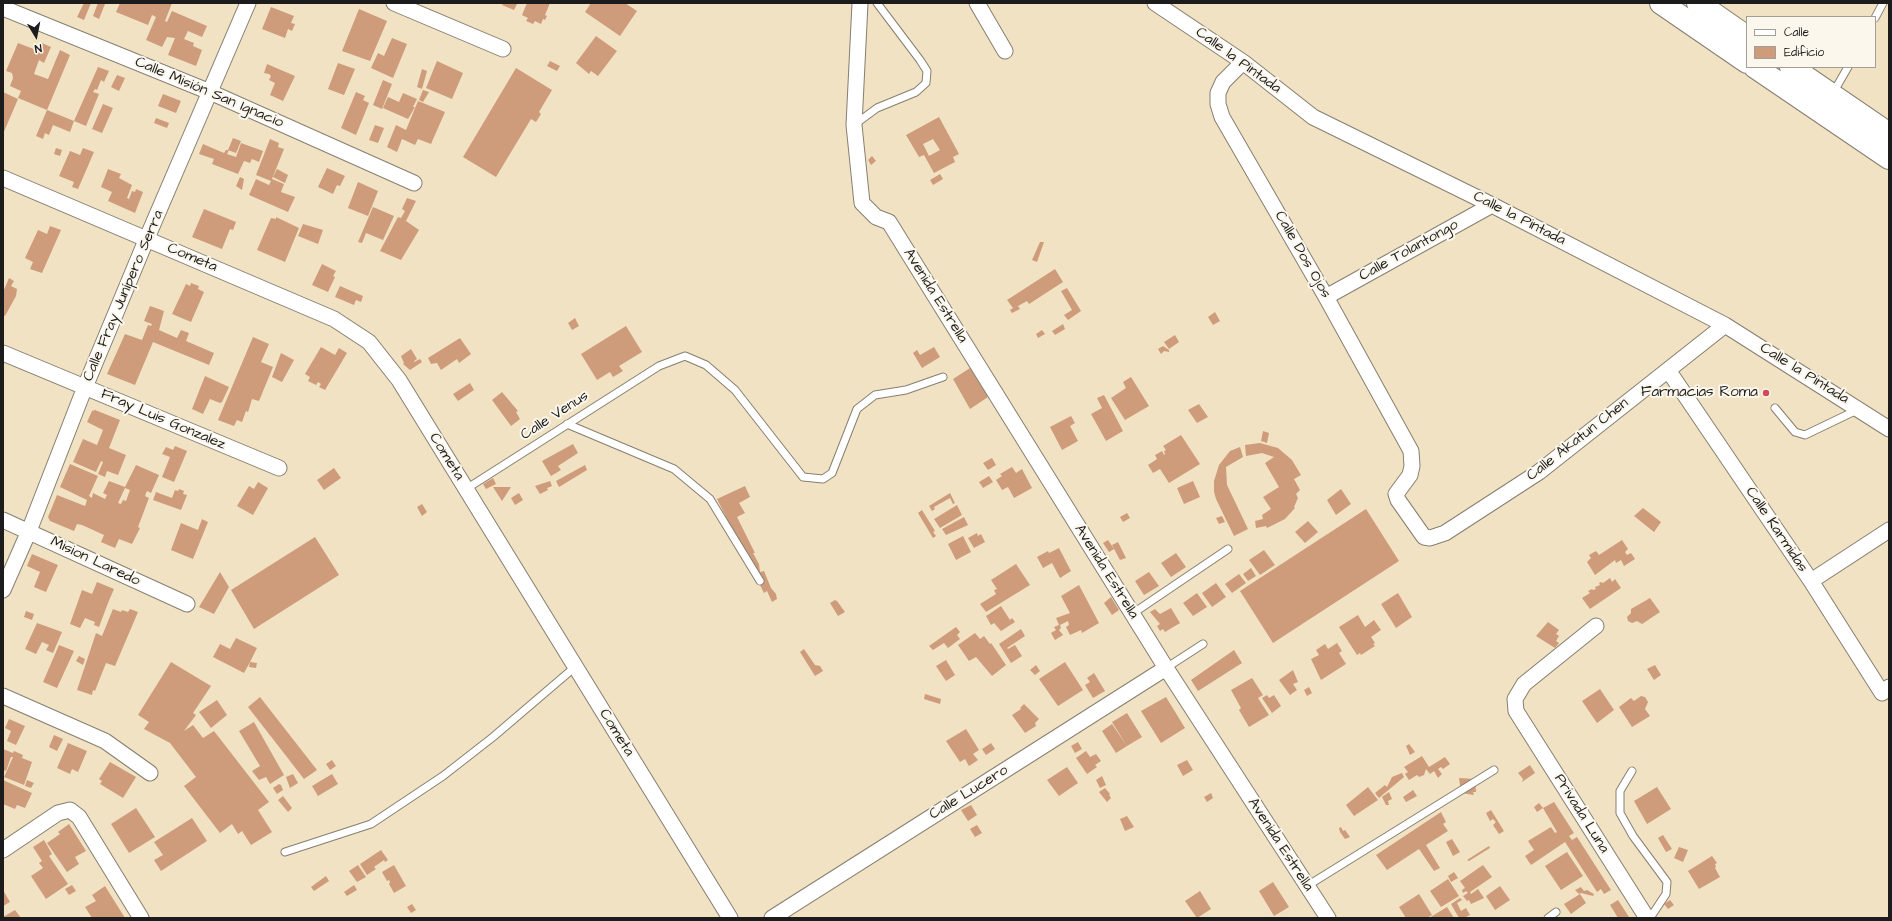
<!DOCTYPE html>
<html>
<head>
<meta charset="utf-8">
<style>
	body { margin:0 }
	#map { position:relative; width:1892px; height:921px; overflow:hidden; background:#f1e2c4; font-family:"Architects Daughter",sans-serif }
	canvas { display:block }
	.frame { position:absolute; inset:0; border:4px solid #1c1c1c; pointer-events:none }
	.legend { position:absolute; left:1746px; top:16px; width:130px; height:52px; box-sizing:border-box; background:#fbf7ec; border:1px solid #a29f99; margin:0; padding:5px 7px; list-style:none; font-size:12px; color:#1c1c1c }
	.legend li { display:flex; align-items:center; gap:8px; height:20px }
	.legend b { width:20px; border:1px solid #a29f99 }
	.north { position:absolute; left:16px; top:16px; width:40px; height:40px; -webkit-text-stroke:3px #fbf7ec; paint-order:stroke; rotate:170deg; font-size:11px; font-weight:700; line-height:16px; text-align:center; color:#1c1c1c }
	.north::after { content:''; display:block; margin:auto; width:14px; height:18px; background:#1c1c1c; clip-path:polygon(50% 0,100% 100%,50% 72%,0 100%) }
</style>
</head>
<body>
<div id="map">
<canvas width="1892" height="921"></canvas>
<div class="frame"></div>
<ul class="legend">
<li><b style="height:5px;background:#fff"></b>Calle</li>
<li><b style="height:11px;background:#ce9c7a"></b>Edificio</li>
</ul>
<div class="north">N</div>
</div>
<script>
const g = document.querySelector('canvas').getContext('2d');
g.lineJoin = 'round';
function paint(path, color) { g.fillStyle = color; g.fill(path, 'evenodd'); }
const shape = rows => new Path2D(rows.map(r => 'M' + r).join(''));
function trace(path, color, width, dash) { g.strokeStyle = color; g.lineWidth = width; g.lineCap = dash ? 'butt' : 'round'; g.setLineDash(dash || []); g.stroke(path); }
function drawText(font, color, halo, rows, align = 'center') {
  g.font = font + ' "Architects Daughter",sans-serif'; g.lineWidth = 4; g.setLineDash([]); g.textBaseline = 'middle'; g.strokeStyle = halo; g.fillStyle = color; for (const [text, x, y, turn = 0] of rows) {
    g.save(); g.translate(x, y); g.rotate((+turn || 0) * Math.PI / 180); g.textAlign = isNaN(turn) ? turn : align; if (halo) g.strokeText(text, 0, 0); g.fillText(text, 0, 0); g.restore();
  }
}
paint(shape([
	[84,3,91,3,84,20,77,17],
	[98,3,105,4,99,19,93,16],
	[120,3,172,3,165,21,167,22,172,11,207,26,202,37,188,31,184,39,194,43,193,46,202,50,196,66,168,55,175,38,167,37,162,47,146,40,156,17,152,15,148,25,116,12],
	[503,3,516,3,517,4,514,10,502,5],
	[527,3,550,3,545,15,547,16,545,20,543,19,541,24,535,21,533,24,526,21,528,18,522,15],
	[591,3,625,3,637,11,620,36,585,12],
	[271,7,294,16,291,23,295,24,292,31,288,29,285,38,262,29],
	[359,9,387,21,370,61,342,51],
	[596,36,617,51,598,76,591,71,589,74,576,63],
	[392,38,407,44,393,78,371,68,378,53,384,56],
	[18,43,39,51,42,43,51,47,44,63,39,60,34,74,48,79,60,50,70,55,47,110,18,98,21,91,10,86,13,78,12,73,6,71],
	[437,61,463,73,452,99,426,88],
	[550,61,560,66,557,71,547,66],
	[338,63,355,69,344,95,328,89],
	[267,64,295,76,283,101,270,95,275,83,269,80,271,76,269,74,264,73],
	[98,67,109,71,104,82,101,80,97,90,95,89,93,92,99,94,86,126,74,121],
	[516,68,552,90,539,112,541,114,536,122,531,119,496,177,463,157],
	[422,69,427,71,422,89,417,87],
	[117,75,125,78,119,91,111,87],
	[383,80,392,84,382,109,373,105],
	[423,90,429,92,423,102,419,100],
	[3,92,18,99,3,134],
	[356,92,365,96,363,100,369,103,356,135,341,128],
	[403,93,417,99,413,107,415,107,408,119,383,108,388,97,399,102],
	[163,94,181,101,176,113,158,106],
	[418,101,445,112,431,144,418,139,415,145,402,139,397,152,387,147,396,125,406,130],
	[103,104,113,108,102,133,92,129],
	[47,110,74,121,70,132,53,125,49,135,45,133,43,139,36,136],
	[939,117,959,154,953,157,955,162,934,173,924,155,919,157,906,135],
	[933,139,940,150,929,156,923,144],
	[156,118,169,123,167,128,154,123],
	[375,125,384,128,378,143,369,140],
	[233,138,241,141,236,153,228,150],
	[270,139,279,143,278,147,284,149,272,179,284,184,281,192,295,197,288,212,249,195,256,179,269,185,271,181,256,175],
	[241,143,263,151,259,162,252,159,250,163,244,161,238,174,212,164,214,159,199,154,203,144,224,153,226,150,229,150,227,154,236,157],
	[56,148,62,150,60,156,54,154],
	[83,148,94,152,78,189,72,187,74,182,59,176,70,151,80,155],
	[872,156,876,161,871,165,868,160],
	[327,168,345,176,340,186,337,185,333,194,318,187],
	[108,169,121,174,119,178,132,185,127,198,129,199,132,191,135,192,136,189,143,192,135,213,108,201,112,192,101,187],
	[277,169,288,175,285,183,273,177],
	[940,174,943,179,933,185,930,180],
	[240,177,244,179,242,190,236,186],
	[358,182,378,191,368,216,348,208],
	[407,198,416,201,406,221,419,230,401,260,380,251,398,217,401,218,405,211,402,209],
	[373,207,394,216,383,240,366,233,362,243,358,242],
	[204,209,236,222,233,230,230,229,222,249,192,237],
	[276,217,299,228,285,262,257,250,271,218,276,219],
	[303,224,323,230,318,244,298,236],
	[50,226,61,230,42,273,30,269,33,262,25,258,38,230,47,234],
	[1040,242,1044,242,1037,262,1032,260],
	[322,264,336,271,333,276,335,277,328,292,312,285],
	[1055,269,1063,282,1029,304,1027,301,1018,306,1020,309,1012,313,1010,310,1013,308,1007,300],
	[9,278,14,281,11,286,17,289,16,296,5,316,3,315,3,292],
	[191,283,199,286,198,289,204,292,191,322,172,314,186,284,190,286],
	[340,286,363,296,361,302,356,300,354,305,335,297],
	[1067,288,1081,311,1068,320,1064,315,1072,310,1061,291],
	[150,306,164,311,159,330,177,338,181,330,189,333,186,341,214,353,209,365,153,342,135,385,107,374,125,334,142,340,148,325,151,326,152,324,144,321],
	[1215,312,1220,321,1213,325,1208,317],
	[575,318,579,326,572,330,568,323],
	[1063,324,1065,329,1055,335,1052,331],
	[626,326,642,352,619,366,623,371,613,377,610,372,597,380,581,354],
	[1042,330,1045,334,1038,338,1036,334],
	[1175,335,1179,342,1169,349,1164,342],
	[253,337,269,344,261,362,273,367,259,401,252,399,249,409,248,412,246,411,242,422,237,420,234,426,218,420],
	[460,338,471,354,459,363,457,359,441,370,437,363,431,364,428,358],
	[1163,346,1169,350,1169,352,1164,351,1161,354,1158,349],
	[321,347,335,355,339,348,347,353,325,390,319,387,321,384,318,382,316,385,308,381,310,377,305,374],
	[934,347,940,357,922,368,913,353,917,350,920,355],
	[411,349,417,359,414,361,414,362,420,359,422,362,410,370,403,364,404,363,401,356],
	[281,353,294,360,282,382,272,377],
	[970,368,988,397,970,409,953,379],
	[205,376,229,387,222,402,220,403,210,399,203,414,192,409],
	[1131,377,1149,406,1125,420,1111,398,1126,388,1123,382],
	[470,383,474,390,458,401,453,394],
	[502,392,518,411,516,412,520,419,511,426,492,400],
	[1104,395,1123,431,1106,441,1091,414,1102,408,1097,398],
	[1199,404,1208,417,1197,423,1188,410],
	[95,410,120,420,109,448,126,455,118,475,107,471,105,477,98,474,103,462,101,461,96,472,73,462,83,439,97,445,103,430,87,422,92,411],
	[1071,416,1075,423,1070,426,1078,441,1062,450,1050,427],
	[1263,431,1269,433,1267,443,1261,441],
	[1181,435,1200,464,1169,483,1160,469,1153,473,1148,465,1157,459,1155,455,1162,451,1164,455,1165,454,1164,451,1166,450,1163,446],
	[1260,443,1278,448,1292,460,1301,475,1294,479,1300,490,1296,494,1298,498,1294,507,1295,508,1285,519,1267,528,1266,526,1256,528,1255,521,1263,519,1262,515,1271,509,1263,497,1279,487,1265,463,1274,457,1262,453,1246,456,1245,445],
	[573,444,578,453,558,466,561,470,551,476,542,461],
	[175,446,187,451,174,482,162,477,170,457,162,454,166,447,173,450],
	[1240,447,1243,457,1226,467,1227,485,1248,529,1234,536,1216,499,1214,492,1214,481,1219,465,1230,451],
	[992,458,996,465,988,470,983,463],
	[70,464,98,476,89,496,92,498,93,493,105,499,107,495,103,493,109,481,125,487,136,465,159,475,151,493,147,491,145,496,149,498,138,527,140,528,132,544,119,539,115,548,101,542,104,535,82,525,77,524,74,531,50,521,48,517,57,495,85,506,87,500,60,487],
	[125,488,130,490,126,501,123,500,121,504,118,503],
	[585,465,587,470,559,487,556,481],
	[1012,467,1016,473,1022,469,1032,488,1014,498,1008,487,1002,490,996,480,1002,476,1000,474],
	[334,468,341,478,324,490,317,480],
	[989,476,993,482,983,488,979,482],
	[493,478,496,484,486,489,483,484],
	[550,481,552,486,547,488,548,490,540,494,535,486],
	[1193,481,1200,497,1184,504,1177,488],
	[258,482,268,488,253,515,237,506,249,486,254,489],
	[745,486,750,497,739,503,745,513,737,517,755,553,753,553,759,564,760,572,764,571,771,588,776,594,777,599,772,602,767,591,764,593,717,499],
	[493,487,511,487,502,501],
	[179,489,184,491,183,494,187,495,181,510,153,500,156,492,172,498,175,490,178,491],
	[1341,489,1351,504,1336,515,1327,500],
	[519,493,523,500,515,505,511,498],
	[950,493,955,503,953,504,950,498,934,507,935,509,932,511,929,506],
	[422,504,427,512,422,516,417,507],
	[957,505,962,515,940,528,934,519],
	[1643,508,1661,522,1654,532,1634,516],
	[1366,509,1399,561,1273,643,1240,591],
	[922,510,935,531,933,532,936,536,933,538,918,513],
	[1127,513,1130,518,1123,522,1120,517],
	[1222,516,1225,522,1219,524,1216,518],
	[964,517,968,525,946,535,942,529],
	[202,519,208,522,193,559,171,550,181,523,198,530],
	[1308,521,1318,532,1305,543,1295,532],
	[977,533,978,536,981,534,985,542,974,548,968,538],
	[963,536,971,552,956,560,948,544],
	[315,537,339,575,254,629,231,590],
	[1108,540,1114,549,1109,552,1103,543],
	[1622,540,1628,549,1625,552,1627,555,1631,553,1635,559,1624,566,1621,560,1616,563,1615,560,1595,575,1587,562,1591,558,1589,555,1596,551,1599,555],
	[1118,542,1126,558,1120,560,1112,545],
	[1059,548,1071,571,1060,578,1052,563,1043,568,1037,557,1048,551,1049,553],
	[1264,550,1275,565,1260,575,1249,560],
	[1176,553,1186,567,1171,577,1161,563],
	[32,554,58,565,46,592,34,587,40,572,27,566],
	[1016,564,1030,585,986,612,980,604,996,594,994,590,997,589,991,580],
	[1251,568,1256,576,1248,581,1243,574],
	[220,572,229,587,214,614,199,607],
	[1149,572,1159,586,1144,595,1135,581],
	[1239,574,1246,583,1232,593,1225,584],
	[1610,578,1612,582,1615,579,1621,588,1590,609,1582,598,1590,593,1588,591,1592,589,1593,590,1596,589,1595,587,1600,585,1599,583,1601,582,1603,583],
	[97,582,114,589,108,603,97,598,108,603,99,627,94,625,95,622,85,618,80,628,70,624,82,590,92,594],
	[1216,583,1226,597,1212,607,1202,593],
	[1079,585,1099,623,1082,633,1081,630,1070,635,1066,627,1069,625,1068,621,1060,625,1061,628,1059,630,1063,635,1055,640,1051,633,1056,630,1054,627,1059,625,1056,618,1070,613,1061,596],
	[1197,593,1207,607,1193,616,1183,603],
	[1398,593,1412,617,1396,628,1381,604],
	[1111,597,1119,610,1112,615,1104,603],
	[1650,598,1660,612,1642,624,1637,621,1632,623,1628,621,1627,617,1631,613,1631,609],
	[835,600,837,601,845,612,838,616,830,603],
	[1001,606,1010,620,1012,618,1015,622,1001,631,994,623,991,625,986,616],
	[1171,608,1180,623,1165,632,1163,629,1160,631,1157,626,1160,624,1150,612,1155,609,1160,614],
	[113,609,121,612,122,610,128,612,130,609,138,612,115,666,106,663,95,691,93,690,92,695,77,690,96,633,102,636],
	[26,611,34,614,32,620,24,617],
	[1358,615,1365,627,1374,620,1381,630,1371,637,1375,643,1373,644,1375,646,1361,655,1360,653,1357,655,1339,627],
	[1548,622,1559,630,1556,634,1559,636,1556,641,1559,643,1555,648,1536,636],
	[37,623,62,632,53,653,46,650,49,645,42,642,36,654,25,649],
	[956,627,960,632,957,635,960,639,948,648,944,643,933,650,929,646],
	[1021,629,1025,636,1007,648,1008,649,1015,645,1022,656,1011,663,999,644],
	[975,633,980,639,984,636,990,644,991,643,1006,665,992,676,976,657,969,661,958,645],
	[236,638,257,648,250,662,257,663,256,668,249,667,250,662,244,673,213,657,220,644,230,649],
	[1337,643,1342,651,1339,653,1346,664,1321,680,1311,659,1319,655,1316,650,1325,644,1328,649],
	[59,645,74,651,57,688,43,682],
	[804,649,815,665,820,666,823,671,815,676,800,652],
	[1234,650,1242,663,1198,691,1191,680],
	[79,656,85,659,83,665,76,661],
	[946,660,955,675,946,681,936,666],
	[171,662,211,686,193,713,196,715,184,731,193,725,203,738,214,731,269,802,258,810,272,832,251,845,242,831,238,834,232,824,220,833,184,786,196,777,170,743,144,729,149,722,138,715],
	[1065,662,1083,690,1058,706,1039,679],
	[1036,665,1040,671,1035,675,1030,670],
	[1655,665,1661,675,1654,680,1647,669],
	[1293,670,1298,682,1293,684,1297,690,1290,695,1279,680],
	[1094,673,1105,691,1093,698,1085,685,1090,682,1087,678],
	[1252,678,1263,695,1258,698,1269,715,1249,727,1239,710,1241,708,1231,690],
	[1309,687,1312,693,1307,696,1304,690],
	[1600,689,1614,710,1597,723,1582,701],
	[925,694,941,699,940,704,924,699],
	[1267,695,1269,698,1274,695,1281,706,1272,713,1262,698],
	[1641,696,1645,697,1648,702,1645,709,1650,716,1632,727,1619,707,1631,698,1634,701],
	[260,697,317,770,304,779,248,707],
	[1166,697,1185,728,1161,743,1141,711],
	[217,700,227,715,211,728,199,712],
	[1024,704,1039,719,1035,723,1036,726,1025,733,1012,715,1021,709,1020,708],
	[1127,713,1142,737,1127,746,1112,722],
	[9,719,25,726,16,745,7,741,11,731,5,728],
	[254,722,284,775,270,784,266,777,259,780,252,771,260,766,239,731],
	[1112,724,1127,746,1116,753,1102,731],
	[966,729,979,750,973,754,978,760,969,766,965,759,960,762,946,741],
	[54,735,63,739,57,751,49,747],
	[1078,742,1082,749,1075,753,1071,746],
	[68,743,87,751,78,772,72,769,70,774,57,768],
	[991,743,995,749,986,755,982,749],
	[1409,744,1415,752,1410,755,1406,746],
	[3,749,13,753,14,751,23,755,22,758,32,762,24,785,4,777,13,757,11,757,6,771,3,770],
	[1086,751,1090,757,1096,754,1101,761,1095,765,1097,767,1087,774,1076,758],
	[1422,756,1429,767,1445,757,1450,764,1443,769,1441,767,1438,769,1442,774,1438,778,1434,771,1430,774,1426,769,1424,775,1419,777,1417,775,1409,780,1405,774,1408,772,1404,767],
	[332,760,336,766,330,770,326,764],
	[1187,760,1193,770,1183,776,1177,765],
	[110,762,136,777,123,798,100,784,102,781,99,779],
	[1530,765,1535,773,1522,782,1523,779,1518,773],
	[1067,767,1078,783,1059,796,1047,780],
	[1402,773,1404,777,1379,798,1375,793,1385,785,1387,787,1392,777],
	[293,774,298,783,290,788,286,777],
	[332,774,338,784,318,796,312,786],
	[1102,776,1106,785,1100,788,1096,780],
	[1459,778,1475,779,1476,792,1473,792,1474,795,1461,793],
	[3,780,32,793,25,808,17,805,15,809,3,804],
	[27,780,34,783,31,788,25,786],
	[279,784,281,785,283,790,277,794,273,788],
	[1368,787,1378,800,1354,816,1346,805],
	[1657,787,1671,809,1647,824,1634,801],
	[1105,788,1110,794,1109,795,1111,798,1107,802,1099,792],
	[1413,790,1417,796,1406,802,1403,797],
	[1389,792,1392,799,1388,801,1389,805,1386,805,1382,797],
	[1211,793,1213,798,1207,802,1204,797],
	[283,796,292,808,288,812,278,800],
	[1554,802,1574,833,1569,836,1572,840,1577,837,1611,890,1604,894,1601,889,1597,892,1565,842,1531,865,1525,856,1534,850,1528,841,1551,827,1555,833,1557,832,1543,808],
	[1539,803,1543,808,1537,812,1534,807],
	[971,805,977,815,968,821,961,810],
	[136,808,155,837,129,853,111,824],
	[1491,810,1504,831,1499,834,1493,825,1496,822,1493,819,1490,821,1486,813],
	[1441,812,1446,822,1443,824,1448,831,1426,845,1440,868,1434,871,1419,849,1387,870,1376,855],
	[1127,816,1134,827,1125,831,1120,819],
	[192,818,207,841,161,871,154,860,163,855,154,842],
	[69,824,86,851,75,857,79,864,67,872,47,843,60,834,58,832],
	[977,825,982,833,975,837,970,829],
	[1341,827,1343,831,1345,830,1350,837,1345,839,1340,832,1339,828],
	[1663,835,1672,849,1666,852,1658,838],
	[1452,839,1460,852,1453,856,1446,842],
	[44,840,52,854,49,856,68,884,46,899,31,876,43,868,39,863,42,861,33,847],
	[1489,846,1490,848,1469,861,1467,860],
	[1679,847,1688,850,1683,862,1674,858],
	[381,850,388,860,385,862,384,860,374,867,376,869,367,875,360,864],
	[1567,852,1583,876,1561,890,1545,866],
	[1712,856,1717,863,1715,864,1716,867,1715,868,1720,877,1699,889,1688,871],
	[358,865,366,877,357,882,349,871],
	[394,865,406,886,394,893,389,884,390,882,389,880,387,881,382,872],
	[1483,865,1492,877,1470,892,1471,894,1478,889,1484,898,1471,904,1469,900,1467,901,1463,896,1468,893,1466,891,1463,893,1462,890,1465,888,1460,881],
	[1454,872,1458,878,1451,882,1448,876],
	[326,876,329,881,314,891,311,887],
	[1448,879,1459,896,1441,907,1430,891],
	[1273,882,1289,907,1274,916,1259,891],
	[72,885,76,891,69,895,65,889],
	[354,885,357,890,347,896,344,892],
	[105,886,125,918,92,918,85,907,96,901,92,895],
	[1500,886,1510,900,1495,910,1486,896],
	[1581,887,1584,891,1587,890,1594,894,1593,896,1581,893,1579,894,1575,890],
	[3,890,10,902,3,906],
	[1200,891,1211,909,1197,918,1185,901],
	[1419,894,1432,915,1427,918,1406,918,1399,907],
	[1580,894,1586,903,1571,914,1564,904],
	[1460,898,1462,900,1457,903,1461,911,1466,908,1470,915,1464,918,1459,918,1451,904],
	[1618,900,1629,917,1627,918,1618,918,1610,905],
	[1670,900,1674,905,1668,909,1664,904],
	[412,904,416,910,411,913,407,907],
	[1447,907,1454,918,1429,918],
	[15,910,21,918,3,918,3,917]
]), '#ce9c7a');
const service = shape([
	[1875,18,1883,3],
	[1833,93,1848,67],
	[854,125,877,108,916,92,926,83,927,71,920,60,877,3],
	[1775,408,1795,432,1805,435,1857,410],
	[567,424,674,469,710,499,760,581],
	[466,489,659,366,685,356,706,365,735,390,803,477,823,479,832,473,857,409,875,395,906,390,943,377],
	[1132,614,1228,549],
	[1166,668,1203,644],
	[1632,771,1620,791,1620,813,1633,836,1667,882,1666,894,1650,918],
	[285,852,371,824,443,776,493,737,575,667],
	[1307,886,1494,770],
	[1548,918,1556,912]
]);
const minor = shape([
	[394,3,503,49],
	[860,3,854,125,862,203,876,217,889,222,1166,668,1328,918],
	[977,3,1005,51],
	[1155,3,1243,62,1313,117,1492,205,1725,325,1889,429],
	[3,8,210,92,414,183],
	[1243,62,1223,82,1218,93,1218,104,1222,117,1326,297,1411,451,1412,466,1410,475,1396,494,1398,500,1424,537,1430,538,1445,533,1539,472,1725,325],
	[3,178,334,319,369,342,399,380,730,918],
	[1326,297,1492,205],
	[3,353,279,468],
	[1668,370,1811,581,1882,693,1889,687],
	[3,520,187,604],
	[1811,581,1889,530],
	[3,590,29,531,85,387,147,238,248,3],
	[1596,626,1524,684,1515,699,1516,711,1647,918],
	[3,696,105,741,150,773],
	[3,850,58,813,70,810,79,817,141,918],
	[772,918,1166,668]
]);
const primary = shape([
	[1661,3,1747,62],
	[1698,3,1747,37],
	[1755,67,1889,158],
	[1791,67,1889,134]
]);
trace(service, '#867f70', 9);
trace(minor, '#867f70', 17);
trace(primary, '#867f70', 24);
trace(service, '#fff', 7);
trace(minor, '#fff', 15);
trace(primary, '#fff', 22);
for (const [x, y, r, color] of [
	[1766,393,4,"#d1495b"]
]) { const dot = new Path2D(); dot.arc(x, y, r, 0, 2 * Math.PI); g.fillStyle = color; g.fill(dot); trace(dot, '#fbf7ec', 1.5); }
drawText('15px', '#1c1c1c', '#fbf7ec', [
	["Calle la Pintada",1238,61,36],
	["Calle Misión San Ignacio",209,93,23],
	["Calle la Pintada",1519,219,27],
	["Calle Tolantongo",1409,251,-29],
	["Calle Dos Ojos",1302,255,60],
	["Cometa",192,258,23],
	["Calle Fray Junípero Serra",124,296,-67],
	["Avenida Estrella",935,296,58],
	["Calle la Pintada",1804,374,32],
	["Calle Venus",555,416,-33],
	["Fray Luis Gonzalez",163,420,23],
	["Calle Akatun Chen",1578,440,-38],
	["Cometa",446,457,58],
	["Calle Karmidas",1776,530,56],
	["Mision Laredo",95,562,25],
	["Avenida Estrella",1106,572,58],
	["Cometa",616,733,58],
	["Calle Lucero",969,793,-32],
	["Privada Luna",1581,814,58],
	["Avenida Estrella",1280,845,57]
]);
drawText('15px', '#1c1c1c', '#fbf7ec', [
	["Farmacias Roma",1758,393]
], 'right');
</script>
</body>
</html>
